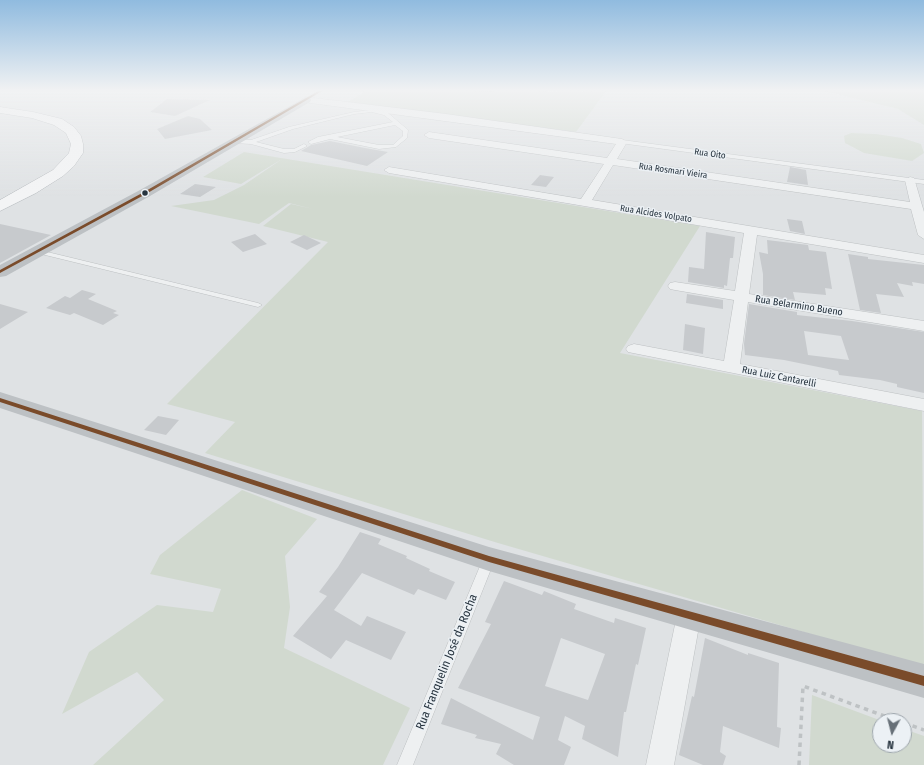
<!DOCTYPE html>
<html>
<head>
<meta charset="utf-8">
<style>
	body { margin:0 }
	#map { position:relative; width:924px; height:765px; overflow:hidden; background:#dfe2e4; font-family:"Fira Sans Condensed",sans-serif }
	canvas { display:block }
	.north { position:absolute; left:872px; top:713px; width:40px; height:40px; box-sizing:border-box; background:#ecf1f5; border:1px solid #9da5ac; border-radius:50%; rotate:187deg; font-size:11px; font-weight:700; line-height:16px; text-align:center; color:#26333e }
	.north::after { content:''; display:block; margin:auto; width:14px; height:18px; background:#677078; clip-path:polygon(50% 0,100% 100%,50% 72%,0 100%) }
</style>
</head>
<body>
<div id="map">
<canvas width="924" height="765"></canvas>
<div class="north">N</div>
</div>
<script>
const g = document.querySelector('canvas').getContext('2d');
g.lineJoin = 'round';
function paint(path, color) { g.fillStyle = color; g.fill(path, 'evenodd'); }
const shape = rows => new Path2D(rows.map(r => 'M' + r).join(''));
function trace(path, color, width, dash) { g.strokeStyle = color; g.lineWidth = width; g.lineCap = dash ? 'butt' : 'round'; g.setLineDash(dash || []); g.stroke(path); }
function drawText(font, color, halo, rows, align = 'center') {
  g.font = font + ' "Fira Sans Condensed",sans-serif'; g.lineWidth = 3; g.setLineDash([]); g.textBaseline = 'middle'; g.strokeStyle = halo; g.fillStyle = color; for (const [text, x, y, turn = 0] of rows) {
    g.save(); g.translate(x, y); g.rotate((+turn || 0) * Math.PI / 180); g.textAlign = isNaN(turn) ? turn : align; if (halo) g.strokeText(text, 0, 0); g.fillText(text, 0, 0); g.restore();
  }
}
paint(shape([
	[356,90,579,92,607,90,576,132,348,102,364,92],
	[820,90,924,90,924,125,898,109],
	[851,133,876,134,902,138,921,144,924,153,912,161,864,153,845,143,844,136],
	[244,152,700,226,620,353,922,411,924,667,498,543,205,453,235,422,167,404,328,242,263,226,291,204,313,209,289,203,259,224,171,206,214,200,244,185,282,159,241,184,203,177],
	[242,490,317,519,285,556,290,607,284,648,410,708,383,765,93,765,164,700,137,672,62,714,89,652,157,605,213,612,221,589,150,574,160,555],
	[812,695,882,721,880,721,880,745,904,745,904,729,924,736,924,765,809,765]
]), '#d1d9cf');
paint(shape([
	[167,99,210,100,175,116,150,112],
	[188,116,200,119,212,130,165,139,157,129],
	[330,141,365,148,388,152,367,166,301,151,311,145],
	[790,167,806,170,808,185,787,182],
	[540,175,554,177,546,187,531,185],
	[195,184,216,187,200,197,180,194],
	[787,219,802,221,805,234,790,231],
	[0,224,51,235,0,263],
	[706,232,735,237,733,258,730,258,727,286,724,285,724,288,688,282,689,267,704,269],
	[255,234,267,244,243,252,231,242],
	[304,235,321,243,307,250,290,242],
	[767,240,808,245,809,250,826,252,832,289,825,288,826,295,793,292,795,300,763,295,763,274,759,252,768,254],
	[848,254,868,257,868,259,924,265,924,284,912,282,913,286,897,283,904,297,876,294,881,313,860,310],
	[82,290,96,294,88,299,117,311,113,313,119,315,103,325,74,313,70,315,46,308,65,296,70,298],
	[687,294,723,300,723,309,686,303],
	[0,304,28,312,0,329],
	[749,304,797,312,797,315,852,321,924,332,924,393,897,387,897,384,880,380,839,375,838,371,784,360,745,355,744,344],
	[804,331,841,336,849,360,808,355],
	[685,324,705,328,703,354,683,350],
	[158,416,179,420,166,435,144,430],
	[360,532,381,539,378,544,407,556,406,558,430,569,429,571,455,582,446,600,418,589,414,595,362,573,334,610,361,626,367,616,406,632,391,660,346,640,331,659,293,636,327,596,319,592,338,567],
	[504,581,542,595,544,591,576,604,574,609,614,623,615,618,646,628,638,665,636,664,626,712,624,712,618,757,582,739,585,726,565,716,558,740,571,747,564,765,514,765,496,754,501,744,475,738,477,735,441,724,451,698,533,740,540,717,458,688,491,624,485,622],
	[561,638,605,654,588,700,545,686],
	[705,638,748,655,748,653,779,663,777,727,781,728,779,748,723,726,720,752,726,756,723,765,703,765,679,755,692,696,694,697]
]), '#c7cacd');
const lane = shape([
	[372,110,388,113,408,130,407,138,396,147,379,149,330,139,311,144,308,142,318,137,393,122,384,115,372,112,354,114,293,129,256,142,284,149,294,149,304,144,307,146,295,152,284,153,251,144,234,143,231,141,234,139,251,140,289,127,354,112,372,110],
	[395,125,403,131,403,136,393,145,379,145,337,137,395,125],
	[622,140,924,180,924,184,620,143,620,141,622,140],
	[39,250,258,303,262,305,258,307,37,253,37,251,39,250],
	[489,554,493,555,495,559,413,765,397,765,483,559,485,555,489,554]
]);
const street = shape([
	[306,97,446,114,622,139,627,142,617,159,910,202,905,180,910,177,914,178,924,212,924,239,918,235,911,209,613,165,592,200,924,255,924,263,757,235,749,294,924,321,924,331,748,302,740,364,924,399,924,411,628,352,626,349,628,346,634,344,724,361,734,300,675,290,670,289,668,286,670,283,675,282,735,291,744,233,389,173,384,170,389,167,581,199,604,164,429,138,424,135,429,132,607,158,616,144,303,102,303,98,306,97],
	[689,604,697,607,701,615,674,765,646,765,677,615,681,607,689,604]
]);
const highway = shape([
	[0,107,33,112,62,119,74,127,81,136,83,144,83,153,74,166,63,176,36,193,0,211,0,200,53,170,69,153,71,144,66,133,54,125,32,118,0,113,0,107]
]);
trace(lane, '#bdc0c2', 1);
trace(street, '#bdc0c2', 1);
trace(highway, '#b1b5b9', 1);
trace(shape([
	[904,723,924,730],
	[799,765,803,686,898,721]
]), '#bec2c4', 3.5, [4.5, 4.5]);
paint(lane, '#eef0f1');
paint(street, '#eef0f1');
paint(shape([
	[306,97,310,98,311,100,310,102,150,196,6,276,0,277,0,265,140,190,306,97],
	[0,392,489,547,924,664,924,698,489,571,0,408,0,392]
]), '#bdc1c4');
paint(highway, '#f3f4f5');
paint(shape([
	[320,90,324,90,146,194,0,273,0,270,144,192,320,90],
	[0,398,489,556,924,676,924,686,489,562,0,402,0,398]
]), '#7a4b2a');
const sky = g.createLinearGradient(0, 0, 0, 197);
sky.addColorStop(0, '#90bbdf');
sky.addColorStop(0.46, '#f1f2f3');
sky.addColorStop(1, '#f1f2f300');
g.fillStyle = sky;
g.fillRect(0, 0, 924, 197);
for (const [x, y, r, color] of [
	[145,193,3.5,"#26333e"]
]) { const dot = new Path2D(); dot.arc(x, y, r, 0, 2 * Math.PI); g.fillStyle = color; g.fill(dot); trace(dot, '#ecf1f5', 1.5); }
drawText('9px', '#26333e', '#ecf1f5', [
	["Rua Oito",710,154,8],
	["Rua Rosmari Vieira",673,171,8],
	["Rua Alcides Volpato",656,214,9]
]);
drawText('10px', '#26333e', '#ecf1f5', [
	["Rua Belarmino Bueno",799,306,9],
	["Rua Luiz Cantarelli",779,377,11]
]);
drawText('12px', '#26333e', '#ecf1f5', [
	["Rua Franquelin José da Rocha",447,662,-68]
]);
</script>
</body>
</html>
